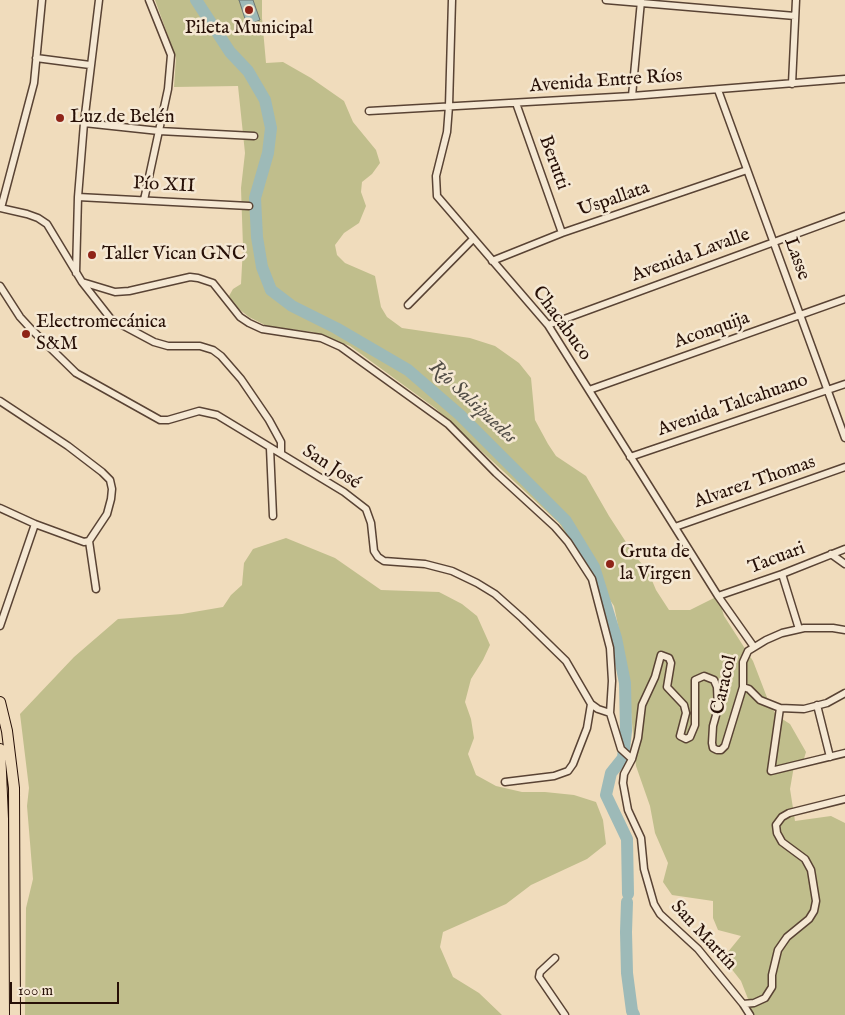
<!DOCTYPE html>
<html>
<head>
<meta charset="utf-8">
<style>
	body { margin:0 }
	#map { position:relative; width:845px; height:1015px; overflow:hidden; background:#f0dcbc; font-family:"IM FELL English",serif }
	canvas { display:block }
	.scale { position:absolute; left:10px; top:982px; width:109px; height:22px; box-sizing:border-box; border:2px solid #271007; border-top:0; padding-left:6px; font-size:15px; line-height:18px; white-space:nowrap; color:#271007; -webkit-text-stroke:4px #f5e8d3; paint-order:stroke }
</style>
</head>
<body>
<div id="map">
<canvas width="845" height="1015"></canvas>
<div class="scale">100 m</div>
</div>
<script>
const g = document.querySelector('canvas').getContext('2d');
g.lineJoin = 'round';
function paint(path, color) { g.fillStyle = color; g.fill(path, 'evenodd'); }
const shape = rows => new Path2D(rows.map(r => 'M' + r).join(''));
function trace(path, color, width, dash) { g.strokeStyle = color; g.lineWidth = width; g.lineCap = dash ? 'butt' : 'round'; g.setLineDash(dash || []); g.stroke(path); }
function drawText(font, color, halo, rows, align = 'center') {
  g.font = font + ' "IM FELL English",serif'; g.lineWidth = 5; g.setLineDash([]); g.textBaseline = 'middle'; g.strokeStyle = halo; g.fillStyle = color; for (const [text, x, y, turn = 0] of rows) {
    g.save(); g.translate(x, y); g.rotate((+turn || 0) * Math.PI / 180); g.textAlign = isNaN(turn) ? turn : align; if (halo) g.strokeText(text, 0, 0); g.fillText(text, 0, 0); g.restore();
  }
}
paint(shape([
	[155,0,262,0,262,18,266,63,283,62,311,78,344,101,353,122,376,150,380,163,372,174,362,182,361,192,366,206,359,223,344,233,335,245,337,255,345,263,375,276,381,307,387,317,402,328,470,338,495,346,519,363,531,378,535,420,548,444,556,456,586,476,609,516,635,556,648,571,656,590,669,610,690,610,718,596,724,616,753,661,768,700,776,715,790,724,806,752,803,762,794,766,790,789,795,821,831,816,845,823,845,1015,751,1015,750,1004,741,981,723,958,741,936,718,930,713,918,713,901,672,895,663,882,668,863,655,833,650,806,636,766,627,669,614,606,559,523,435,408,350,346,313,332,267,326,249,317,234,305,229,296,233,289,241,284,243,247,241,188,245,153,238,86,174,87,176,58],
	[286,538,335,558,381,590,439,592,462,604,477,616,490,645,483,660,471,679,465,702,471,719,474,738,468,754,476,775,496,786,522,792,545,792,574,795,596,802,603,820,606,844,587,859,531,885,506,904,443,932,440,947,453,977,479,993,502,1015,25,1015,26,908,33,879,27,806,29,788,20,714,74,657,118,619,182,614,223,607,231,595,242,585,244,563,253,549]
]), '#c0be8c');
const water = shape([
	[239,0,253,0,260,20,247,25,239,0]
]);
paint(water, '#9dbab8');
trace(water, '#6e7671', 1);
trace(shape([
	[196,0,230,52,248,71,265,100,271,128,268,153,255,198,257,237,262,267,271,290,292,306,336,328,408,370,460,415,566,521,594,567,616,638,625,683,626,731,623,758,611,773,606,795,627,839,628,894],
	[627,902,626,932,627,973,632,1011,634,1015]
]), '#9dbab8', 12);
const minor = shape([
	[452,0,449,106,447,132,436,176,437,196,548,325,718,596,754,647],
	[606,0,795,16],
	[36,58,90,65],
	[792,84,796,0],
	[718,90,845,438],
	[632,96,641,1],
	[516,103,562,233],
	[369,111,632,96,845,79],
	[84,123,159,131,254,136],
	[78,197,249,206],
	[144,200,168,89,171,55,149,0],
	[0,208,27,214,38,218,47,224,82,282,111,319,154,342,168,346,200,346,213,350,221,356,241,379,269,420,281,442,281,453],
	[1,208,34,83,42,0],
	[492,261,562,233,747,170],
	[76,273,78,197,84,123,99,0],
	[82,282,115,292,129,291,190,277,198,278,213,283,240,317,249,323,262,329,321,338,341,347,448,424,496,473,555,527,568,542,592,579,610,648,612,681,610,713,621,749,632,759],
	[0,286,20,317,31,329,76,373,160,420,168,420,199,411,217,415,344,492,366,509,371,523,374,551,378,557,384,561,425,564,452,571,477,583,495,594,522,618,566,661,591,704,598,709,610,713],
	[408,305,473,239],
	[548,325,845,216],
	[589,390,845,299],
	[0,401,68,446,102,472,110,480,112,489,111,499,107,514,89,541,84,542,35,524,0,508],
	[270,448,273,516],
	[630,457,845,384],
	[675,527,845,467],
	[89,541,96,589],
	[831,554,845,564],
	[782,574,799,629],
	[718,596,782,574,845,549],
	[0,626,35,524],
	[743,687,749,689,760,700,780,708,804,709,827,703,845,693],
	[817,705,830,757],
	[780,708,771,771,845,753],
	[505,782,554,776,568,771,573,764,587,728,591,704],
	[555,958,540,972,539,977,565,1015],
	[743,1004,754,1003,765,998,772,987,772,975,778,950,787,937,809,919,814,911,816,901,811,870,805,859,782,842,777,833,776,825,782,817,789,813,845,799],
	[750,1015,743,1004,698,949,660,914,654,904,644,869,641,838,628,810,623,783,624,774,632,759,638,738,642,705,655,677,661,655,669,658,671,663,667,687,684,705,686,713,680,736,686,739,690,737,695,725,695,680,704,676,714,680,717,687,718,708,713,726,712,743,713,748,717,750,721,750,725,746,743,687,743,662,748,651,766,640,782,633,804,628,833,628,845,630]
]);
const primary = shape([
	[0,702,7,731,14,788,15,1015],
	[0,749,3,819,4,1015]
]);
trace(minor, '#594334', 9);
trace(primary, '#271007', 12);
trace(minor, '#f5e8d3', 6);
trace(primary, '#f0dcbc', 10);
for (const [x, y, r, color] of [
	[249,10,5,"#8f2418"],
	[60,118,5,"#8f2418"],
	[92,255,5,"#8f2418"],
	[26,334,5,"#8f2418"],
	[610,564,5,"#8f2418"]
]) { const dot = new Path2D(); dot.arc(x, y, r, 0, 2 * Math.PI); g.fillStyle = color; g.fill(dot); trace(dot, '#f5e8d3', 2); }
drawText('19px', '#271007', '#f5e8d3', [
	["Pileta Municipal",249,29,"center"],
	["Luz de Belén",70,118],
	["Taller Vican GNC",102,255],
	["Electromecánica",36,323],
	["S&M",36,345],
	["Gruta de",620,553],
	["la Virgen",620,575]
], 'left');
drawText('19px', '#271007', '#f5e8d3', [
	["Avenida Entre Ríos",606,82,-4],
	["Berutti",553,163,70],
	["Pío XII",164,186,3],
	["Uspallata",614,200,-19],
	["Avenida Lavalle",691,256,-20],
	["Lasse",796,259,70],
	["Chacabuco",561,324,54],
	["Aconquija",712,331,-19],
	["Avenida Talcahuano",733,406,-19],
	["San José",331,468,33],
	["Alvarez Thomas",755,483,-19],
	["Tacuari",777,559,-21],
	["Caracol",725,685,-77],
	["San Martín",703,936,47]
]);
drawText('italic 20px', '#504c45', '#f5e8d3', [
	["Río Salsipuedes",472,403,43]
]);
</script>
</body>
</html>
